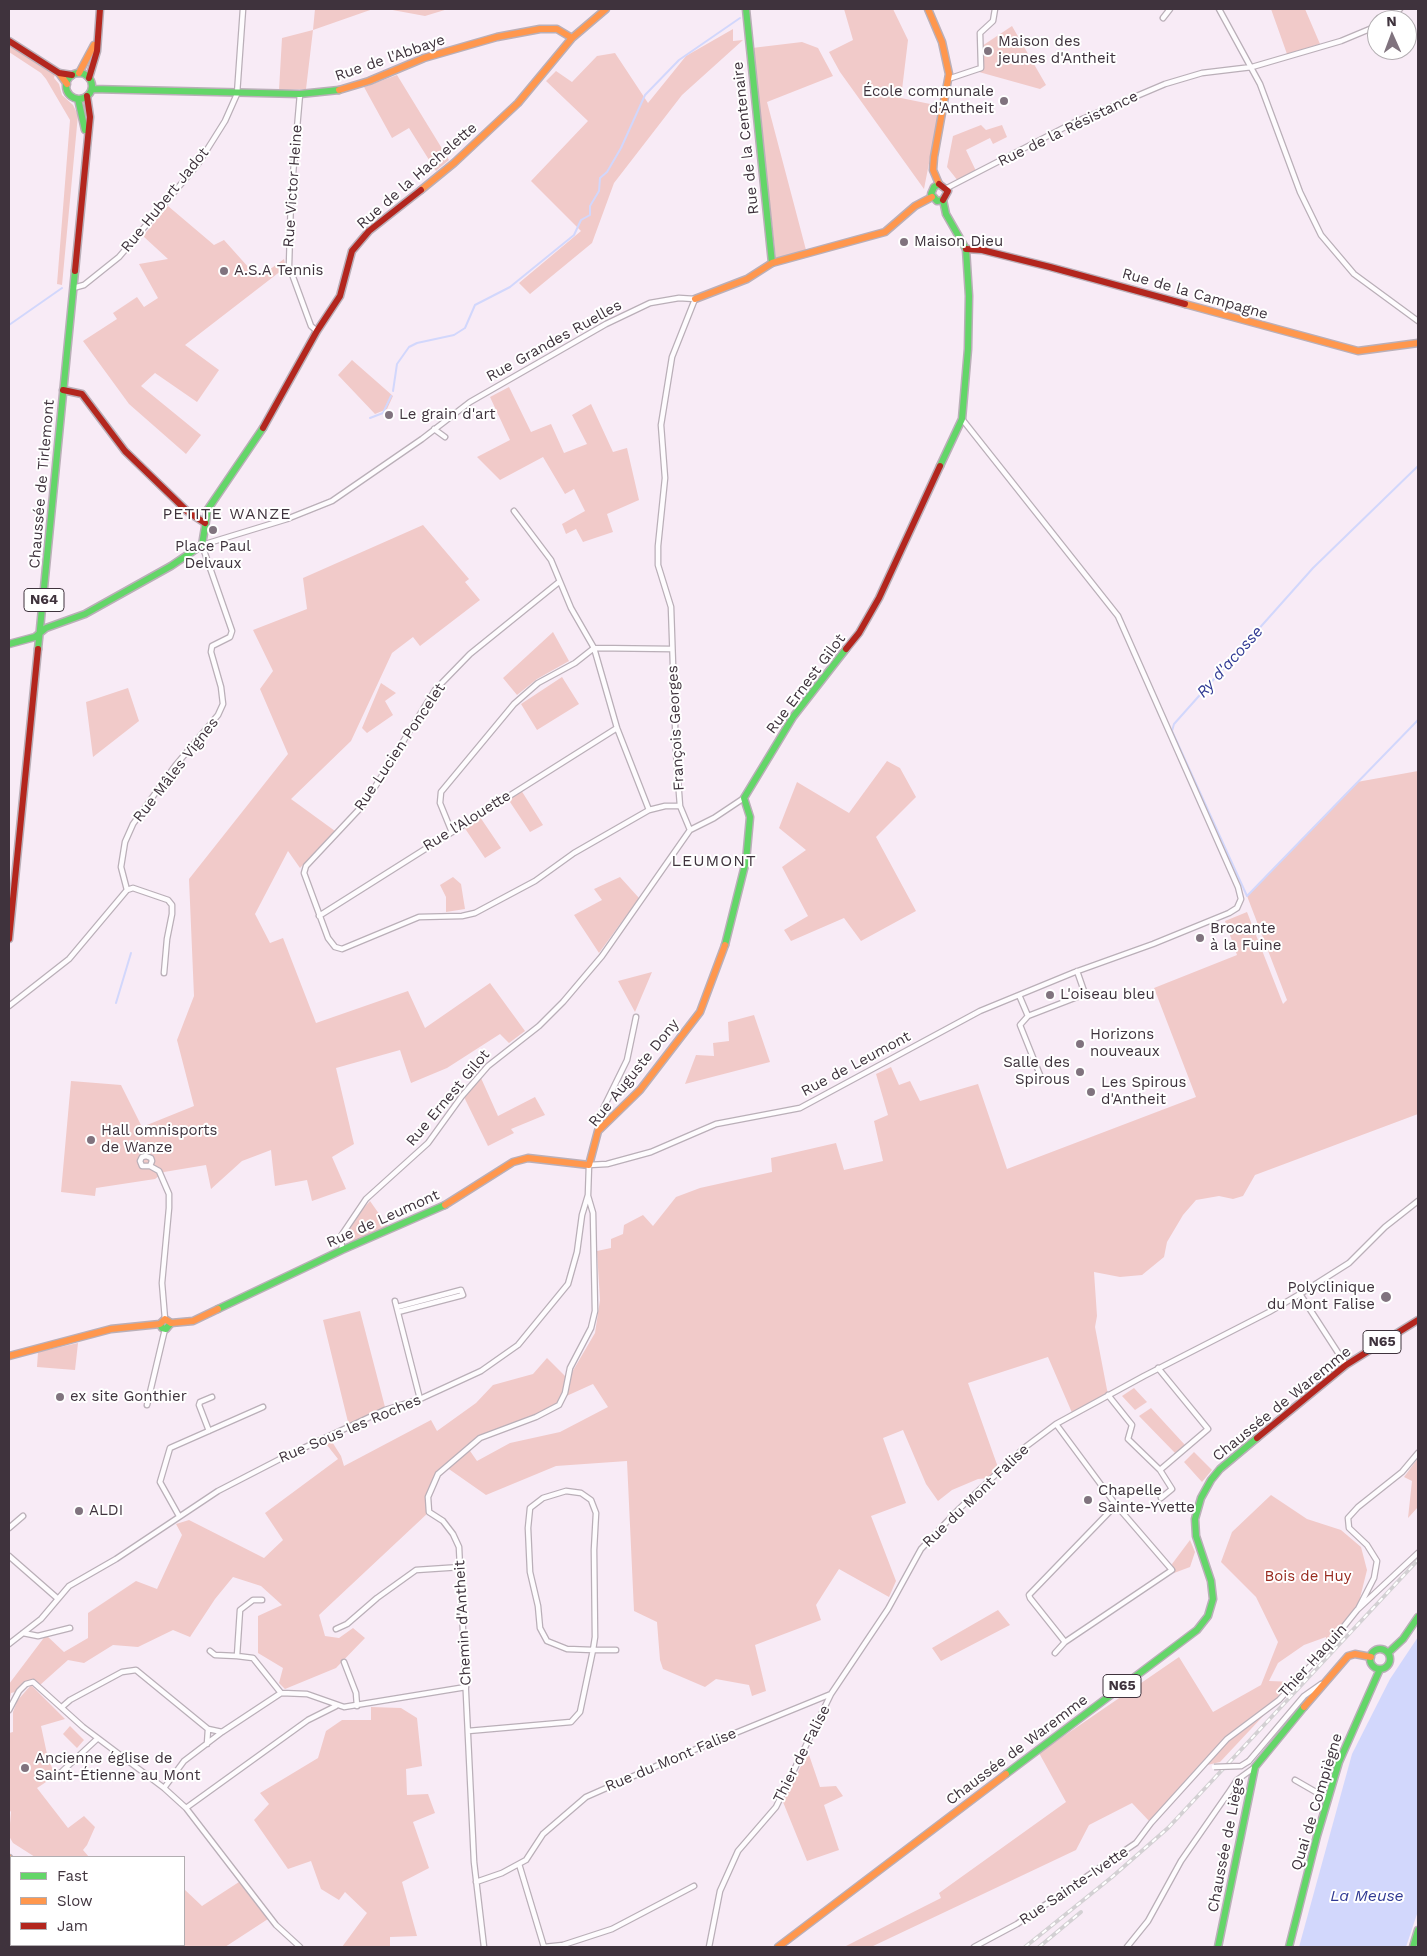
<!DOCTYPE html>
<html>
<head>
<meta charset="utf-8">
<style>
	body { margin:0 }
	#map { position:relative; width:1427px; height:1956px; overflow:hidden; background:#f8ebf6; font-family:"Work Sans",sans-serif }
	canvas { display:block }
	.frame { position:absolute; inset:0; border:10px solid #3f333d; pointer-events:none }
	.legend { position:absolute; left:10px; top:1856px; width:175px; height:90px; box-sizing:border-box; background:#fff; border:1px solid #b2adb1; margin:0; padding:6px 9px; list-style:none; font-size:15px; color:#3f333d }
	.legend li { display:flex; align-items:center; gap:10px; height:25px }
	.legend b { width:25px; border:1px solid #b2adb1 }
	.north { position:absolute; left:1367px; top:10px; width:50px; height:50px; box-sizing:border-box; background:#fff; border:1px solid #b2adb1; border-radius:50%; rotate:358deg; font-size:14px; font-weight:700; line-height:20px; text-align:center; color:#3f333d }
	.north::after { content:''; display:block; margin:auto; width:18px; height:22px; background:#80737e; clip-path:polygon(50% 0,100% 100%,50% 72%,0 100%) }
</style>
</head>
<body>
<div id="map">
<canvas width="1427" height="1956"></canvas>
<div class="frame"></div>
<ul class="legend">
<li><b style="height:6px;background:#63d668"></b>Fast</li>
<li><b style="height:6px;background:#ff974d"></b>Slow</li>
<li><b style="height:6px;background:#b3261e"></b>Jam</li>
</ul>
<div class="north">N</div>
</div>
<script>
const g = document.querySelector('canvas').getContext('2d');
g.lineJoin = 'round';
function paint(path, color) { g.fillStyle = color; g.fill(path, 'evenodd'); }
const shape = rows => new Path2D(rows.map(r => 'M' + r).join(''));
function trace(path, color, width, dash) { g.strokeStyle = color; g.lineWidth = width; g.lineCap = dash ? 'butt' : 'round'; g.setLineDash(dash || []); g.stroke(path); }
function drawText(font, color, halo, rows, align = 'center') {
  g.font = font + ' "Work Sans",sans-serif'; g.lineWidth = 4; g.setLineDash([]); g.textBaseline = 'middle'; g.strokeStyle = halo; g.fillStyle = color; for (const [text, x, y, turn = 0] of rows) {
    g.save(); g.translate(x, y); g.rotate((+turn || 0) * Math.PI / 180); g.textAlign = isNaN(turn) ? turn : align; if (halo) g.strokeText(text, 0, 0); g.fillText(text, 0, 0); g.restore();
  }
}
paint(shape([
	[315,9,373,9,313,30,306,89,279,90,282,38,313,30],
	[387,9,448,9,425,16],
	[844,9,893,9,908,40,901,98,940,106,924,189,840,72,829,52,853,40],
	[1271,9,1305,9,1320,44,1287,54],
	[1012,26,1046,85,1040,89,979,72,982,46],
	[733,29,733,41,743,40,682,95,614,183,592,243,530,294,519,283,581,231,531,181,588,121,546,81,556,71,572,82,597,56,615,53,648,103,686,56],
	[802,42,818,48,833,76,767,102,806,250,776,258,752,48],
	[9,45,55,74,54,78,59,84,62,95,73,105,78,115,62,285,57,284,70,120,46,79,41,73,9,52],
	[397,75,449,160,436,171,409,128,392,138,364,87],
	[981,125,986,130,1002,125,1007,137,993,144,990,138,966,150,976,171,958,181,947,167,953,136],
	[168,206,214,245,224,240,258,278,284,259,286,267,185,345,219,370,197,402,155,373,141,386,201,435,186,454,129,404,83,341,117,319,113,313,137,297,144,307,158,298,139,264,168,259,143,236],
	[352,360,393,396,387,409,375,414,338,375],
	[509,387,531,432,551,424,564,453,587,444,572,415,591,404,613,452,627,448,639,500,607,514,613,532,583,542,576,529,566,534,562,524,585,511,574,489,565,494,543,457,500,480,477,457,510,440,490,397],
	[423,525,469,579,465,582,480,600,420,646,413,637,392,653,351,741,291,799,335,831,300,868,288,851,255,914,270,943,283,938,316,1023,408,991,425,1028,490,983,525,1031,509,1043,500,1034,447,1068,411,1083,400,1050,336,1068,354,1144,332,1157,346,1189,312,1201,307,1180,275,1186,271,1150,242,1161,211,1189,206,1165,164,1172,155,1179,96,1188,95,1196,61,1192,71,1081,121,1085,142,1127,194,1106,177,1040,194,996,189,879,288,754,260,689,273,671,253,630,307,609,303,578],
	[553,632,569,661,537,679,517,695,503,678],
	[562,677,579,704,537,730,521,704],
	[381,683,396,693,385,701,393,715,367,733,362,728],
	[128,688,139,721,93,757,86,702],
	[887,761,900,768,916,797,876,837,916,911,861,941,844,918,791,941,784,930,808,916,782,867,806,850,779,828,797,782,849,813],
	[1418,771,1418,1114,1255,1175,1243,1196,1233,1199,1219,1196,1196,1200,1183,1215,1167,1242,1164,1257,1142,1275,1120,1277,1094,1272,1097,1316,1095,1327,1108,1395,1073,1415,1048,1357,968,1383,1000,1473,990,1478,978,1479,952,1490,938,1501,926,1484,903,1430,883,1438,906,1503,871,1516,896,1581,889,1597,839,1569,816,1605,821,1620,755,1645,766,1691,752,1696,749,1685,716,1679,705,1687,663,1669,660,1660,657,1622,634,1611,627,1461,556,1466,486,1495,446,1467,438,1474,428,1497,429,1512,319,1615,325,1636,339,1638,353,1628,365,1638,336,1668,285,1689,279,1683,283,1668,258,1653,258,1616,282,1605,261,1586,233,1577,215,1599,190,1637,173,1630,138,1647,113,1645,84,1663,68,1660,40,1685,29,1683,19,1691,11,1693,9,1703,9,1684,46,1635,64,1652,88,1638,88,1613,136,1581,157,1589,182,1535,176,1524,189,1520,264,1558,283,1540,265,1513,338,1459,323,1440,329,1437,341,1456,344,1466,431,1420,437,1431,476,1403,493,1385,533,1374,547,1358,568,1379,595,1333,600,1300,597,1251,611,1248,611,1239,623,1234,624,1225,643,1215,653,1226,676,1197,700,1188,772,1172,771,1158,836,1143,844,1170,883,1161,874,1121,888,1115,876,1074,891,1067,899,1085,910,1081,920,1101,978,1084,1007,1169,1196,1097,1154,988,1237,955,1225,921,1247,912,1283,1004,1287,1000,1247,896,1357,782],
	[593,1384,608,1407,560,1432,510,1443,477,1461,468,1448,480,1438,559,1405,562,1398],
	[521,790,543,825,530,832,508,799],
	[480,817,501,848,485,858,464,827],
	[453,877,461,884,465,909,446,912,446,897,440,885],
	[620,877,639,898,599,953,574,915,602,900,594,889],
	[652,972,635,1012,618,981],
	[754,1015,770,1062,685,1084,696,1055,714,1056,713,1043,729,1041,728,1022],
	[481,1078,498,1116,535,1097,545,1115,511,1129,514,1133,488,1146,464,1097],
	[370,1201,389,1228,350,1242,346,1235,361,1211],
	[360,1311,385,1407,349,1426,323,1320],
	[78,1343,75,1370,37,1367,38,1352],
	[1134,1388,1147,1402,1135,1410,1122,1396],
	[1151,1408,1185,1445,1175,1453,1139,1416],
	[1194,1452,1212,1470,1202,1482,1184,1462],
	[1418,1458,1418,1507,1408,1518,1412,1481,1404,1477],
	[1271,1495,1307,1519,1341,1530,1361,1547,1367,1570,1357,1610,1325,1650,1326,1637,1304,1645,1278,1663,1269,1681,1295,1682,1220,1762,1203,1766,1151,1823,1132,1803,1089,1825,1076,1850,871,1947,844,1947,941,1898,939,1893,1066,1802,1039,1753,1179,1657,1213,1712,1261,1685,1278,1642,1256,1597,1221,1562,1232,1532],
	[1190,1540,1195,1552,1190,1567,1174,1573,1172,1564],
	[998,1610,1010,1625,941,1661,932,1648],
	[31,1685,65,1719,41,1726,47,1754,55,1776,37,1788,68,1828,84,1816,95,1827,87,1845,83,1850,89,1857,35,1857,13,1843,9,1836,11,1812,9,1809,9,1733,13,1732,13,1712,17,1701],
	[371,1707,401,1708,417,1718,422,1766,406,1769,407,1795,428,1794,435,1813,413,1822,429,1868,402,1882,417,1936,390,1937,390,1947,342,1947,367,1913,345,1892,339,1900,321,1889,311,1861,288,1869,254,1820,269,1804,260,1793,318,1758,326,1731,342,1720,371,1720],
	[70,1726,84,1740,77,1748,63,1734],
	[808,1752,820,1787,836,1786,843,1796,824,1805,839,1850,807,1861,783,1802],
	[239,1882,268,1919,225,1947,122,1947,119,1945,184,1945,184,1889,202,1906]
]), '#f1cac9');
paint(shape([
	[1418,1637,1418,1911,1406,1947,1299,1947,1352,1754,1390,1679]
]), '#d2d7fc');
trace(shape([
	[9,325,62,288],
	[393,391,397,364,409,347,417,343,454,335,465,328,475,305,510,287,574,235,581,220,590,215,590,206,599,191,600,178,607,172,621,148,645,95,679,60,740,18],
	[370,418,383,413,391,396],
	[1418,466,1313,568,1174,724,1172,731,1247,896,1418,720],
	[116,1003,131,953]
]), '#d2d7fc', 2);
trace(shape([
	[9,1914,11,1915],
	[26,1945,27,1947]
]), '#d2d7fc', 10);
const street = shape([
	[1219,9,1260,84,1300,192,1321,235,1354,274,1418,321],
	[1163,18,1170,9],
	[1386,20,1400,9],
	[948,79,981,68,980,33,993,21,995,9],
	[300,94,291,197,289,266,311,326,317,331],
	[947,188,1073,123,1165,84,1202,73,1252,67,1341,41,1377,26],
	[73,288,84,285,119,257,198,164,225,121,237,94,243,9],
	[434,429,445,437],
	[514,511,551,560,571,608,594,648,617,728,649,810],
	[559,582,470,654,435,690,365,803,306,866,304,873,328,938,335,947,342,949,419,917,462,916,475,913,535,881,574,853,649,810,665,806,680,806],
	[594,648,672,649],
	[451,830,440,803,441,792,514,704,538,683,575,663,594,648],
	[127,890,121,867,125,842,133,824,175,766,218,715,223,704,221,687,211,652,212,646,230,637,232,631,202,545,287,519,332,501,422,439,470,402,606,324,650,303,679,298,695,299,672,357,661,425,665,478,658,546,658,565,671,607,676,753,680,806,690,830],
	[319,916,617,728],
	[1019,995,1028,1016,1085,994,1077,971],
	[9,1006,69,959,127,890,133,888,168,900,172,905,172,914,167,939,164,973],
	[1028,1016,1020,1025,1040,1075],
	[598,1130,600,1115,627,1060,636,1017],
	[150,1166,152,1161,151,1158,146,1156,142,1157,140,1161,142,1166,150,1166,159,1171,169,1194,169,1208,162,1283,165,1319],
	[342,1250,341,1236,366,1199,428,1143,462,1096,488,1066,539,1026,563,1002,602,956,690,830,714,818,744,798],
	[1300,1294,1346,1365],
	[395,1301,420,1399],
	[397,1307,461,1290,463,1295,398,1312],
	[1108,1395,1132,1425,1128,1439,1160,1470,1208,1429,1158,1368],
	[147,1405,165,1329],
	[209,1431,199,1405,200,1402,212,1397],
	[1160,1470,1172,1489,1161,1498],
	[179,1516,160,1482,170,1448,263,1407],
	[9,1528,23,1516],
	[9,1556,57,1598],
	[1358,1609,1374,1578,1377,1561,1367,1545,1349,1528,1348,1518,1358,1507,1402,1472,1418,1453],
	[336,1629,347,1624,377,1598,416,1570,461,1567],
	[23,1633,38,1636,70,1628],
	[1065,1642,1030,1598,1029,1595,1116,1505],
	[9,1644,41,1619,69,1586,116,1559,218,1491,280,1459,385,1410,420,1399,481,1371,518,1345,568,1284,577,1252,582,1215,588,1195,589,1165,607,1164,651,1152,716,1124,800,1108,980,1011,1075,972,1153,944,1229,913,1237,908,1241,899,1238,887,1118,616,962,419],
	[210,1651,215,1655,237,1656,240,1610,253,1600,262,1600],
	[1055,1653,1065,1642,1172,1570,1116,1505,1056,1424],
	[237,1656,253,1658,281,1693],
	[344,1662,356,1693,357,1706],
	[62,1707,70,1700,122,1672,136,1670,208,1729,222,1732],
	[9,1710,19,1691,26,1684,33,1682,83,1727,164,1788,186,1808,276,1925,300,1947],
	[468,1731,571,1722,580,1712,593,1650,595,1637,594,1550,596,1513,591,1500,581,1493,566,1491,543,1498,530,1508,528,1528,530,1572,538,1606,540,1628,547,1641,567,1649,593,1650,616,1650],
	[207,1744,208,1729],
	[1249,1761,1304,1696,1321,1684],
	[56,1777,97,1739],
	[1295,1780,1328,1799],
	[164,1788,184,1761,222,1732,281,1693,307,1694,344,1707,466,1687],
	[186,1808,308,1720,336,1706],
	[519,1864,544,1947],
	[476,1882,502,1873,526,1860,543,1834,586,1797,679,1756,831,1694,888,1609,921,1549,959,1509,1024,1448,1056,1424,1144,1376,1269,1312,1300,1294,1349,1263,1385,1227,1418,1201],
	[484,1947,474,1862,459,1547,453,1534,443,1521,429,1512,428,1497,438,1474,480,1438,536,1417,559,1405,565,1393,570,1368,591,1328,595,1311,593,1213,588,1196],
	[544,1947,563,1945,612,1929,694,1886],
	[709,1947,720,1891,738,1851,776,1807,831,1694],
	[974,1947,1017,1924,1136,1843,1151,1823,1227,1739,1279,1700,1325,1650,1357,1610,1418,1553],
	[1127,1947,1148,1921,1181,1861,1229,1792,1237,1780,1255,1767]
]);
const fast = shape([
	[746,9,772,263],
	'66 86a13 13 0 1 1 26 0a13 13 0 1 1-26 0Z',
	[92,89,300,94,339,90],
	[78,99,85,130],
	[939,184,934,187,931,194,937,201,943,200],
	[940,466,962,419,968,349,969,296,966,249,946,214,943,200],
	[9,644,35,637,46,628,85,614,171,566,202,545,208,509,263,428],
	[38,649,75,271],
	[725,945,746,861,750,817,744,798,793,717,846,649],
	[218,1309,342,1250,445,1205],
	[160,1324,162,1328,166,1329,171,1323],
	'1370 1659a10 10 0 1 1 20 0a10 10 0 1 1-20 0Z',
	[1388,1653,1403,1639,1418,1617],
	[1006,1774,1197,1630,1208,1616,1213,1599,1211,1581,1196,1536,1195,1519,1201,1498,1211,1480,1220,1469,1257,1438],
	[1218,1947,1255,1767,1304,1707],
	[1289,1947,1317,1836,1339,1762,1380,1669],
	[1413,1947,1418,1930]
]);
const slow = shape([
	[928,9,942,42,949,74,934,157,933,170,939,184],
	[59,73,67,84],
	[79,73,94,45],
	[339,90,369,81,424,58,497,37,540,29,557,29,572,38],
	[421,190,454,163,518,103,572,38,606,9],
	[695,299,747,279,772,263,885,232,915,206,932,197],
	[1185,304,1358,351,1418,343],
	[445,1205,513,1162,528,1158,589,1165,598,1131,640,1090,700,1012,725,945],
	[9,1356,111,1329,160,1324,165,1319,171,1323,193,1321,218,1309],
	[1304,1707,1348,1656,1355,1654,1371,1657],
	[9,1858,11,1862],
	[93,1945,96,1947],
	[778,1947,1006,1774]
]);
const jam = shape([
	[9,41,59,73,72,75],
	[89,78,97,51,100,9],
	[939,184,948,191,943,200],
	[966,249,982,250,1050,267,1185,304],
	[75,271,90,117,87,96],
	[63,390,82,394,125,451,188,512,205,523],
	[263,428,317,331,340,296,352,251,369,231,421,190],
	[846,649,859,633,879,598,940,466],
	[9,939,38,649],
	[1257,1438,1346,1365,1418,1320]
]);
trace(street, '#baafb8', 7);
trace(fast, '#baafb8', 9);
trace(slow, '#baafb8', 9);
trace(jam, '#baafb8', 9);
trace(street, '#fefcfe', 4.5);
trace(fast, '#63d668', 6);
trace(slow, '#ff974d', 6);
trace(jam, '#b3261e', 6);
const rail = shape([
	[1025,1947,1112,1877,1168,1828,1418,1560],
	[1039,1947,1081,1912]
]);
trace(rail, '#d3d0d3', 4);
trace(rail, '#fff', 2, [5.5]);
const streetBridge = shape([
	[1214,1767,1241,1766,1249,1761]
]);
trace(streetBridge, '#baafb8', 7, []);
trace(streetBridge, '#fefcfe', 4.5);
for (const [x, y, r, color] of [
	[988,51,5,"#80737e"],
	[1004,101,5,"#80737e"],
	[904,242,5,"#80737e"],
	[224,271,5,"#80737e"],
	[389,415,5,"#80737e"],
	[213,530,5,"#80737e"],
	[1200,938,5,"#80737e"],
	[1050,995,5,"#80737e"],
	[1080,1044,5,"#80737e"],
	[1080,1072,5,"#80737e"],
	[1091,1092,5,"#80737e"],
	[91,1140,5,"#80737e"],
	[1386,1297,6,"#80737e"],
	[60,1397,5,"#80737e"],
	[1088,1500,5,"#80737e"],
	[79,1511,5,"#80737e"],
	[25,1768,5,"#80737e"]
]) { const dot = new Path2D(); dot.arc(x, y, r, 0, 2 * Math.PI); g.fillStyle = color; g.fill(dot); trace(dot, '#fff', 2); }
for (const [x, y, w] of [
	[44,600,40],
	[1382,1342,38],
	[1122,1686,38]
]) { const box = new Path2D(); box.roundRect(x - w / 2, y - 11.5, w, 23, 4); g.fillStyle = '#fff'; g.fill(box); trace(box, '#3f333d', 1); }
drawText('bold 14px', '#3f333d', null, [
	["N64",44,600],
	["N65",1382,1342],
	["N65",1122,1686]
]);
drawText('15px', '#3f333d', '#fff', [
	["Maison des",998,42],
	["jeunes d'Antheit",998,59],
	["École communale",994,92,"right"],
	["d'Antheit",994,109,"right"],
	["Maison Dieu",914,242],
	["A.S.A Tennis",234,271],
	["Le grain d'art",399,415],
	["Place Paul",213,547,"center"],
	["Delvaux",213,564,"center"],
	["Brocante",1210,929],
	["à la Fuine",1210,946],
	["L'oiseau bleu",1060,995],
	["Horizons",1090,1035],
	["nouveaux",1090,1052],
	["Salle des",1070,1063,"right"],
	["Spirous",1070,1080,"right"],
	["Les Spirous",1101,1083],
	["d'Antheit",1101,1100],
	["Hall omnisports",101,1131],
	["de Wanze",101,1148],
	["Polyclinique",1375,1288,"right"],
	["du Mont Falise",1375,1305,"right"],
	["ex site Gonthier",70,1397],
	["Chapelle",1098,1491],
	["Sainte-Yvette",1098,1508],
	["ALDI",89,1511],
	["Ancienne église de",35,1759],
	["Saint-Étienne au Mont",35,1776]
], 'left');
drawText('15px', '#3f333d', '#fff', [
	["Rue de l'Abbaye",390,58,-19],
	["Rue de la Résistance",1068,129,-26],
	["Rue de la Centenaire",746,138,-96],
	["Rue de la Hachelette",417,176,-41],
	["Rue Victor Heine",293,186,-86],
	["Rue Hubert Jadot",165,200,-51],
	["Rue de la Campagne",1195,294,16],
	["Rue Grandes Ruelles",554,341,-29],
	["Chaussée de Tirlemont",42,484,-85],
	["Rue Ernest Gilot",806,684,-53],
	["François Georges",676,728,-93],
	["Rue Lucien Poncelet",400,747,-56],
	["Rue Mâles Vignes",176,770,-52],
	["Rue l'Alouette",467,821,-32],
	["Rue de Leumont",856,1064,-28],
	["Rue Auguste Dony",634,1073,-51],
	["Rue Ernest Gilot",448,1098,-50],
	["Rue de Leumont",383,1219,-24],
	["Chaussée de Waremme",1282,1404,-39],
	["Rue Sous les Roches",350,1429,-23],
	["Rue du Mont Falise",976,1496,-44],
	["Chemin d'Antheit",463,1623,-93],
	["Thier Haquin",1313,1661,-48],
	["Chaussée de Waremme",1017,1750,-37],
	["Thier de Falise",802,1754,-63],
	["Rue du Mont Falise",671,1760,-23],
	["Quai de Compiègne",1317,1802,-73],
	["Chaussée de Liège",1226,1845,-79],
	["Rue Sainte-Ivette",1074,1886,-34]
]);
drawText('15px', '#982b1f', '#fff', [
	["Bois de Huy",1308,1577]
]);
g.letterSpacing = '1px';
drawText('16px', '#3f333d', '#fff', [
	["PETITE WANZE",227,514],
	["LEUMONT",714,861]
]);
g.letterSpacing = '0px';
drawText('italic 16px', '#303993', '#fff', [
	["Ry d'acosse",1230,662,-48],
	["La Meuse",1367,1896]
]);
</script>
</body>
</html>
